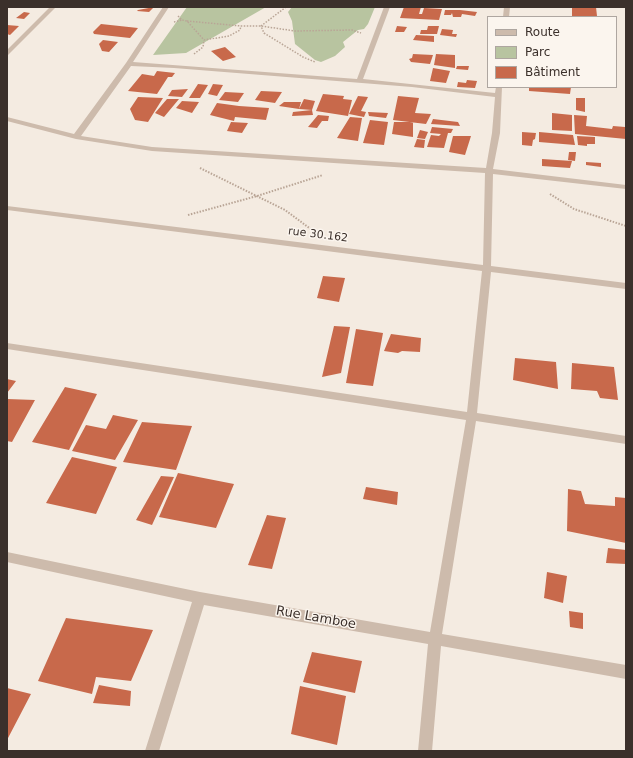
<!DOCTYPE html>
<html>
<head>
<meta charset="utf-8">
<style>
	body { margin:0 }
	#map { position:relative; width:633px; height:758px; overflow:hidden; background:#f4ebe1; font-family:"DejaVu Sans",sans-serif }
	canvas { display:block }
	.frame { position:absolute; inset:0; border:8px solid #3b302b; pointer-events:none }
	.legend { position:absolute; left:487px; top:16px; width:130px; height:72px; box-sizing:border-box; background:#fbf5ee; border:1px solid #aea6a0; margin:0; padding:5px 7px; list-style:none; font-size:12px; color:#3b302b }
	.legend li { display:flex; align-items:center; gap:8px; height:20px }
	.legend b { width:20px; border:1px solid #aea6a0 }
</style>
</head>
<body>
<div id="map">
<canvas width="633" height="758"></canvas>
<div class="frame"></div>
<ul class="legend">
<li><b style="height:5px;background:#cdbbac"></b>Route</li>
<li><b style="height:11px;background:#b8c4a0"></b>Parc</li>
<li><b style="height:11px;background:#c8694b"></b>Bâtiment</li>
</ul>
</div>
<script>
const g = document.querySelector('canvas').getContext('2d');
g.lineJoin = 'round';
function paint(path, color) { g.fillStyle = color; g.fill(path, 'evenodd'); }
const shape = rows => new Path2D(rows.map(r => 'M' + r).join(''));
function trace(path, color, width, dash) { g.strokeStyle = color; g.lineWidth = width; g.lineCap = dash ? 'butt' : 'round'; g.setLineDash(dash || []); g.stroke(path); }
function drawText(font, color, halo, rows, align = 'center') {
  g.font = font + ' "DejaVu Sans",sans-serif'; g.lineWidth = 3; g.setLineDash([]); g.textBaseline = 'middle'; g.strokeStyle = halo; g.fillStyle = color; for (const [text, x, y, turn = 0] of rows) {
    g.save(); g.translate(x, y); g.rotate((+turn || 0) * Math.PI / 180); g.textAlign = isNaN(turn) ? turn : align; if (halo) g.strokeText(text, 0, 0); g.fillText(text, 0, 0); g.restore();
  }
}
paint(shape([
	[187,7,266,7,186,53,153,55],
	[292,7,375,7,368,24,364,29,358,30,343,42,345,47,335,56,321,62,315,60,295,44,292,21,288,12]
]), '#b8c4a0');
paint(shape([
	[154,7,149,12,137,11,138,10],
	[404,7,421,7,419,14,422,14,424,8,442,9,439,20,400,18],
	[572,7,596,7,597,16,572,16],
	[445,10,460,10,477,12,475,16,462,14,461,17,453,17,452,13,451,15,444,15],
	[24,12,30,13,24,19,16,18],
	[101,24,138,28,130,38,94,34,93,32],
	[7,25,19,26,10,35,7,34],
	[397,26,407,27,404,32,395,32],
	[428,26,439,26,437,34,420,34,421,30,427,30],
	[442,29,453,30,452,34,457,34,456,37,440,35],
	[416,35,434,36,434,42,413,40],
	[103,40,118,42,109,52,102,51,99,44],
	[225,47,236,57,223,61,211,51],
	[413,54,433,55,430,64,411,62,409,59,412,58],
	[436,54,455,55,455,68,434,65],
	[457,66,469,66,468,70,456,69],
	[433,68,450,71,446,83,430,81],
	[157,71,175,73,172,77,168,77,157,94,128,91,142,74,154,76],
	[467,80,477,81,475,88,457,87,458,82,466,83],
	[198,84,208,85,200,98,189,98],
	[213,84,223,85,217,96,208,94],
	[529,87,571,87,570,94,529,91],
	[188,89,182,97,168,96,172,90],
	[261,91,282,92,275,103,255,100],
	[225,92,244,93,238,102,219,100],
	[323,94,344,96,343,99,352,100,348,116,316,111],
	[358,96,368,97,361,111,366,112,364,117,349,114],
	[398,96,419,98,415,113,431,114,426,124,393,120],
	[138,97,163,98,148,122,135,120,130,109],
	[576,98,585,98,585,112,576,110],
	[167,99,179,99,164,117,155,113],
	[304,99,315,101,312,110,299,109,279,106,284,102,301,102,299,109],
	[182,101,199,102,192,113,176,108],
	[217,103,239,106,269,108,266,120,235,117,234,121,210,115],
	[312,110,313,115,292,116,293,112],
	[368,112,388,113,386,118,369,116],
	[552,113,572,115,572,131,552,130],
	[318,115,329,116,328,121,322,121,317,128,308,127],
	[574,115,587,116,586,126,612,129,613,126,625,127,626,139,575,134],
	[350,117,362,118,358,141,337,138],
	[433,119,458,122,460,126,431,124],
	[370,120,388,122,384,145,363,143],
	[231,122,248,123,242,133,227,131],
	[394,122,413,122,413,137,392,134],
	[432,127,453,129,451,133,448,133,444,148,427,147,431,135,439,136,441,134,430,133],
	[420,130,428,132,425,139,417,138],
	[522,132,536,133,535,139,533,140,532,146,522,145],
	[539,132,573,135,575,145,539,142],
	[453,136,471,136,465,155,449,152],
	[577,136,595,137,595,144,587,144,587,146,578,145],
	[417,139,425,140,424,148,414,147],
	[569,152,576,152,575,161,568,160],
	[542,159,572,161,570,168,542,166],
	[586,162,601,163,601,167,586,165],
	[323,276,345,278,339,302,317,298],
	[334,326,350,327,341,373,322,377],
	[356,329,383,333,373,386,346,383],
	[391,334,421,338,420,352,402,351,398,353,384,351],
	[515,358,556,362,558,389,513,380],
	[572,363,614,367,618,400,600,398,597,391,571,389],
	[7,379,16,381,7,393],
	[65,387,97,394,69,450,32,442],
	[7,399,35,400,12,442,7,441],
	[113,415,138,420,115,460,72,451,86,425,106,429],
	[142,422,192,426,176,470,123,462],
	[72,457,117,467,96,514,46,503],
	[178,473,234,484,216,528,159,517],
	[161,476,174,477,152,525,136,520],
	[366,487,398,492,397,505,363,499],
	[568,489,581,491,585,504,615,506,615,497,626,498,626,543,567,531],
	[267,515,286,518,272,569,248,565],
	[608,548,626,550,626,564,606,563],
	[547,572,567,576,563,603,544,598],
	[569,611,583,613,583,629,570,627],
	[66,618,153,630,131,681,96,677,92,694,38,681],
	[312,652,362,661,355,693,303,682],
	[99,685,131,691,130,706,93,703],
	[300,686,346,696,337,745,291,734],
	[7,688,31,694,7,740]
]), '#c8694b');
trace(shape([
	[286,7,261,26,264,33,303,57,315,62],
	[178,16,182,20,187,21,204,40,229,36,240,30,241,26],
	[187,21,241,26,261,26,295,31,352,30,361,33],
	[174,22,182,20],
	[194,54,203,47,204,40]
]), '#b9a596', 1.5, [1.5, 1.5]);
trace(shape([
	[200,168,285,210,312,230],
	[550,194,574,209,626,226],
	[188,215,257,196,323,175]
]), '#b9a596', 2, [1.5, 1.5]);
paint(shape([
	[50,7,56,7,7,56,7,50,50,7],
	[163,7,169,7,133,62,357,79,384,7,390,7,363,79,495,93,496,87,502,87,500,133,493,169,626,185,626,189,493,174,491,266,626,283,626,289,491,272,477,413,626,436,626,444,476,421,442,634,626,665,626,679,441,646,432,751,418,751,428,644,204,605,159,751,145,751,192,602,7,562,7,552,200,592,430,632,466,420,7,349,7,343,467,412,482,271,7,210,7,206,483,265,485,173,152,151,76,139,7,121,7,117,74,134,126,63,163,7],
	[131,66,174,68,412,87,495,97,492,133,486,168,152,147,81,136,131,66],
	[504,7,510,7,509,17,503,17,504,7]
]), '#cdbbac');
drawText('11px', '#3b302b', '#fbf5ee', [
	["rue 30.162",318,235,7]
]);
drawText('13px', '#3b302b', '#fbf5ee', [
	["Rue Lamboe",316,618,10]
]);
</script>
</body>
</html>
